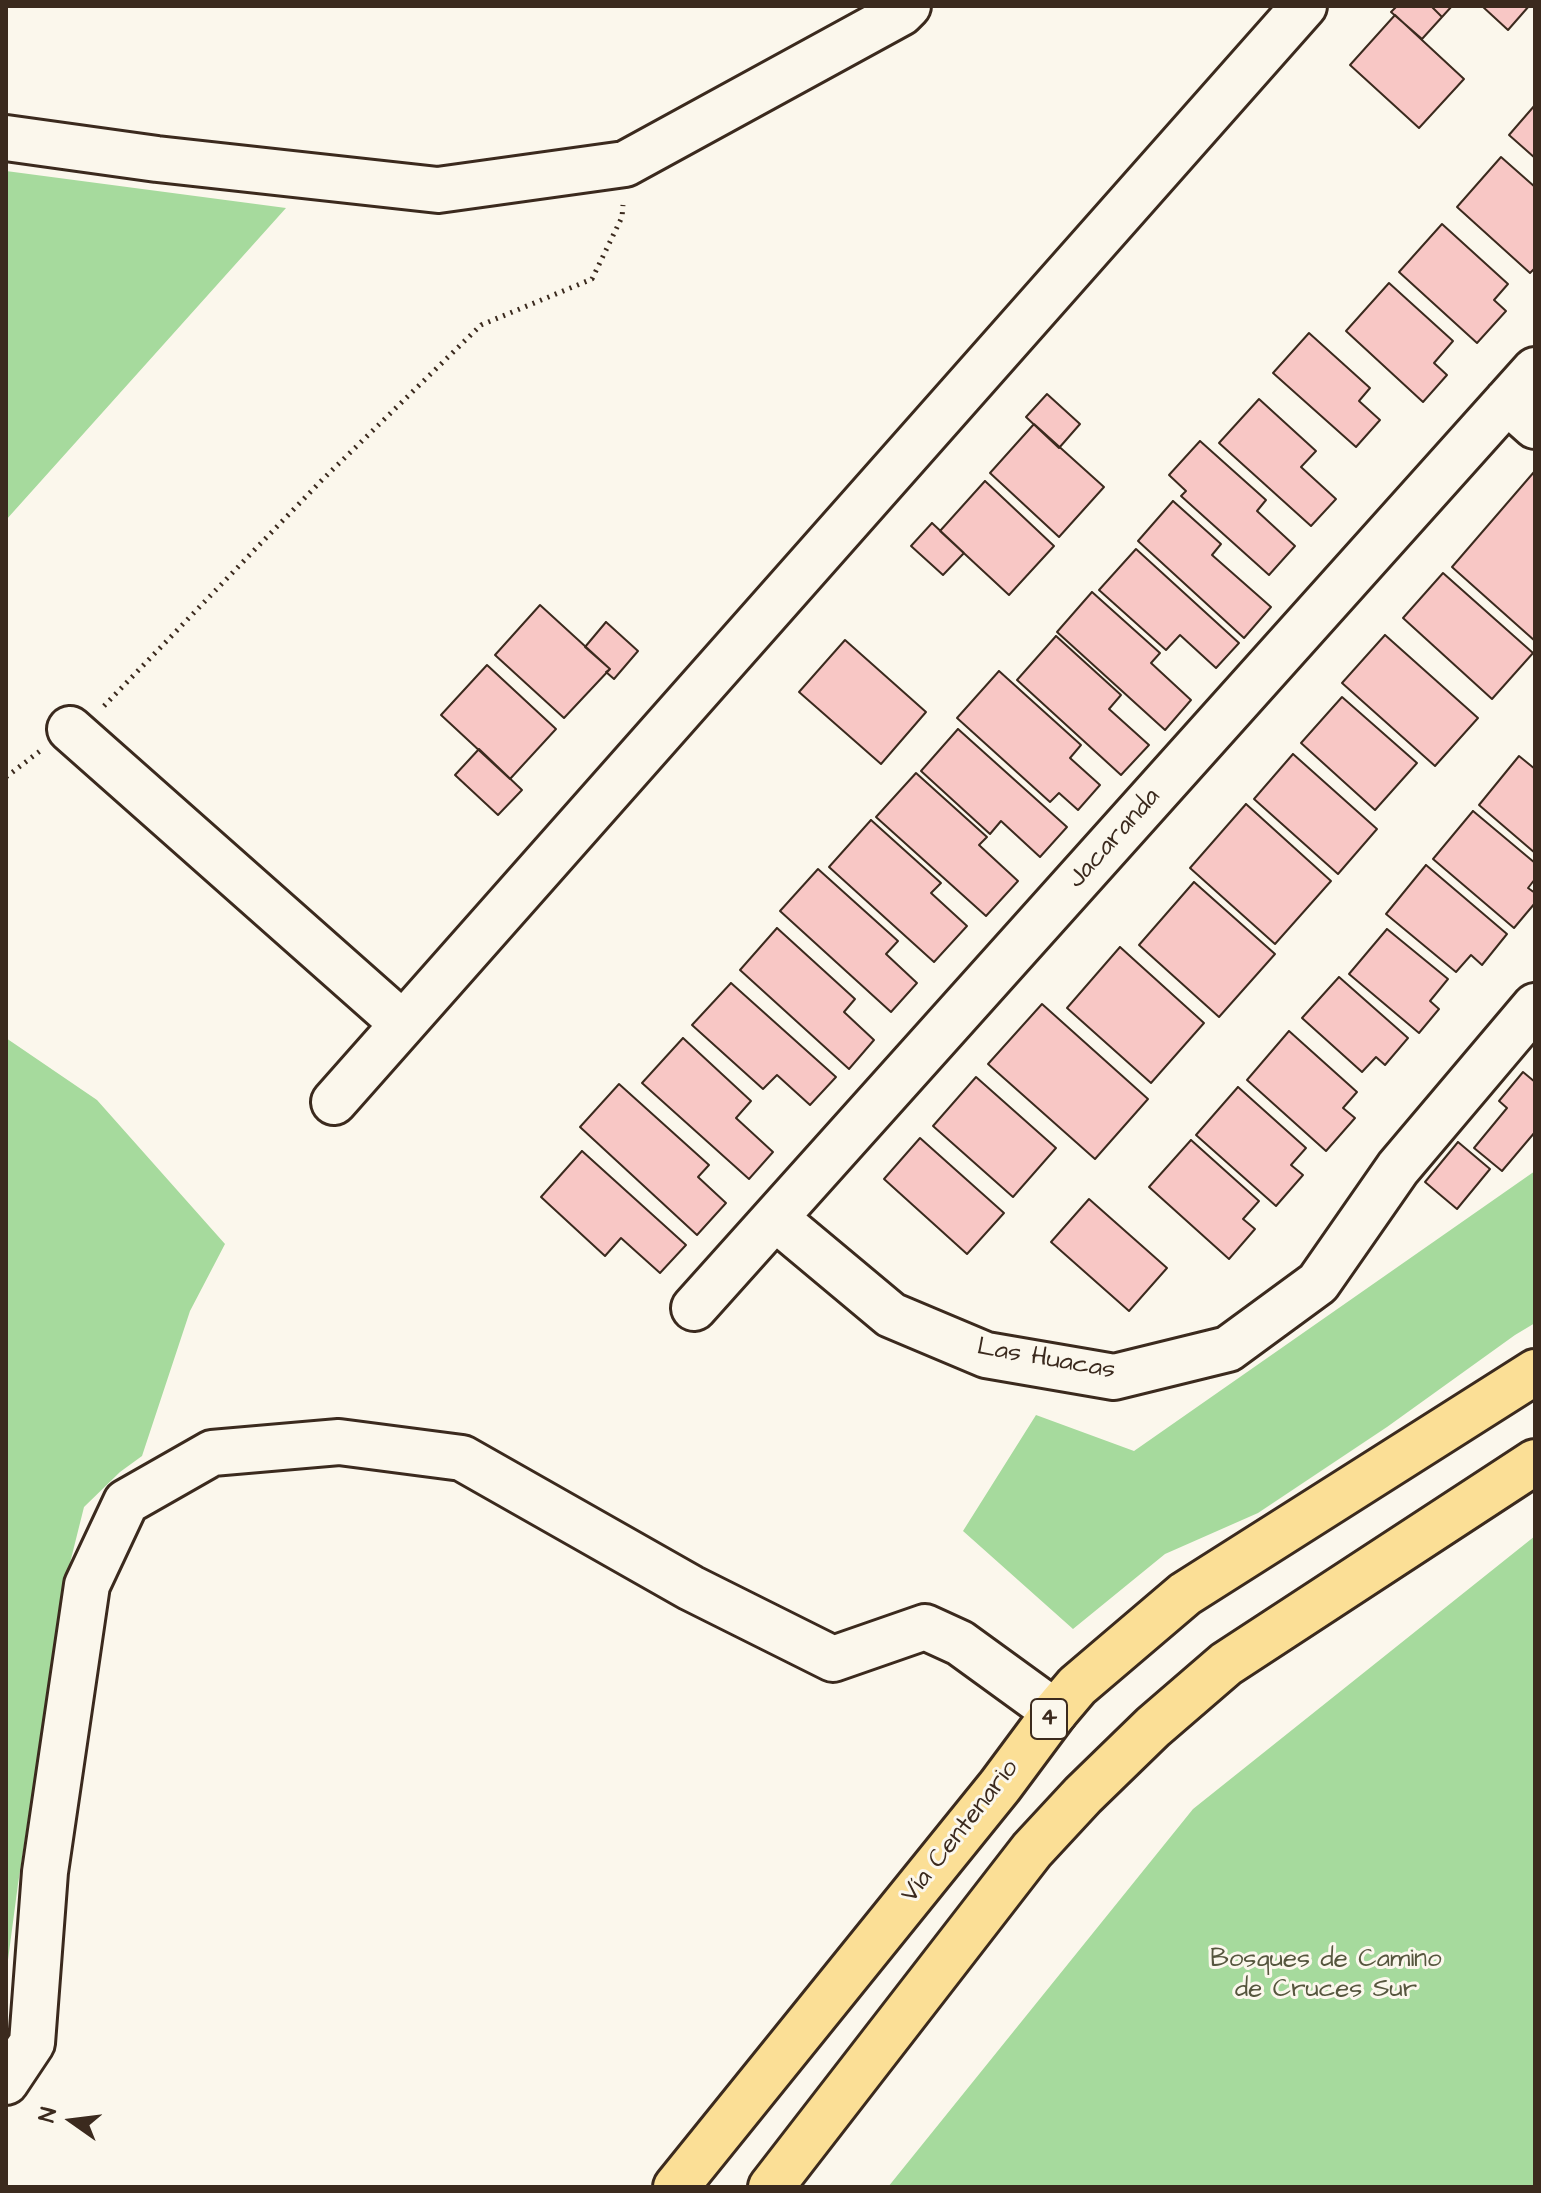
<!DOCTYPE html>
<html>
<head>
<meta charset="utf-8">
<style>
	body { margin:0 }
	#map { position:relative; width:1541px; height:2193px; overflow:hidden; background:#fbf7ec; font-family:"Architects Daughter",sans-serif }
	canvas { display:block }
	.frame { position:absolute; inset:0; border:8px solid #3b2a1e; pointer-events:none }
	.north { position:absolute; left:32px; top:2081px; width:80px; height:80px; -webkit-text-stroke:6px #fbf7ec; paint-order:stroke; rotate:284deg; font-size:22px; font-weight:700; line-height:32px; text-align:center; color:#3b2a1e }
	.north::after { content:''; display:block; margin:auto; width:28px; height:36px; background:#3b2a1e; clip-path:polygon(50% 0,100% 100%,50% 72%,0 100%) }
</style>
</head>
<body>
<div id="map">
<canvas width="1541" height="2193"></canvas>
<div class="frame"></div>
<div class="north">N</div>
</div>
<script>
const g = document.querySelector('canvas').getContext('2d');
g.lineJoin = 'round';
function paint(path, color) { g.fillStyle = color; g.fill(path, 'evenodd'); }
const shape = rows => new Path2D(rows.map(r => 'M' + r).join(''));
function trace(path, color, width, dash) { g.strokeStyle = color; g.lineWidth = width; g.lineCap = dash ? 'butt' : 'round'; g.setLineDash(dash || []); g.stroke(path); }
function drawText(font, color, halo, rows, align = 'center') {
  g.font = font + ' "Architects Daughter",sans-serif'; g.lineWidth = 6; g.setLineDash([]); g.textBaseline = 'middle'; g.strokeStyle = halo; g.fillStyle = color; for (const [text, x, y, turn = 0] of rows) {
    g.save(); g.translate(x, y); g.rotate((+turn || 0) * Math.PI / 180); g.textAlign = isNaN(turn) ? turn : align; if (halo) g.strokeText(text, 0, 0); g.fillText(text, 0, 0); g.restore();
  }
}
paint(shape([
	[6,171,286,208,6,520],
	[6,1038,97,1100,225,1244,190,1311,142,1456,120,1472,84,1507,64,1587,18,1884,6,1975],
	[1535,1171,1535,1323,1515,1335,1387,1427,1258,1513,1165,1554,1073,1629,963,1531,1036,1415,1134,1451],
	[1535,1536,1535,2187,888,2187,1193,1809]
]), '#a6da9d');
const building = shape([
	[1397,6,1431,6,1442,17,1422,39,1391,12,1397,6],
	[1431,6,1452,6,1442,17,1431,6],
	[1482,6,1529,6,1508,30,1482,6],
	[1395,15,1464,79,1419,128,1350,65,1395,15],
	[1535,105,1535,158,1509,135,1535,105],
	[1501,157,1535,187,1535,268,1530,273,1457,207,1501,157],
	[1442,224,1508,284,1494,300,1506,311,1477,343,1399,272,1442,224],
	[1389,283,1453,341,1434,363,1447,375,1423,402,1346,331,1389,283],
	[1309,333,1370,388,1359,401,1380,420,1356,447,1273,373,1309,333],
	[1047,394,1080,424,1059,448,1026,417,1047,394],
	[1259,399,1316,451,1301,467,1336,499,1311,526,1219,443,1259,399],
	[1034,424,1104,487,1059,537,990,473,1034,424],
	[1200,441,1266,500,1257,511,1295,546,1269,575,1181,496,1186,491,1169,475,1200,441],
	[1534,472,1535,473,1535,641,1452,567,1534,472],
	[985,481,1054,546,1009,595,940,531,985,481],
	[1173,501,1221,544,1212,555,1271,607,1244,638,1138,541,1173,501],
	[932,523,964,553,943,575,911,546,932,523],
	[1136,549,1239,643,1216,668,1180,635,1166,650,1099,590,1136,549],
	[1443,573,1533,653,1492,699,1403,618,1443,573],
	[1092,592,1160,653,1151,663,1191,700,1165,730,1057,632,1092,592],
	[540,605,610,669,564,718,495,655,540,605],
	[606,622,638,651,614,679,606,672,610,669,585,647,606,622],
	[1385,635,1478,718,1435,766,1342,683,1385,635],
	[1056,636,1121,695,1109,709,1149,745,1121,775,1017,680,1056,636],
	[845,640,926,712,881,764,799,692,845,640],
	[487,665,556,729,510,779,441,715,487,665],
	[999,671,1081,745,1070,758,1100,785,1078,810,1059,793,1050,802,957,718,999,671],
	[1342,697,1417,763,1375,810,1301,743,1342,697],
	[958,729,1067,827,1040,857,1001,821,990,834,921,771,958,729],
	[479,749,522,790,498,815,455,775,479,749],
	[1293,754,1377,829,1338,874,1254,799,1293,754],
	[1519,756,1535,769,1535,853,1479,805,1519,756],
	[916,773,987,837,979,845,1018,881,986,916,876,817,916,773],
	[1246,804,1331,881,1275,944,1190,868,1246,804],
	[1473,811,1535,863,1535,879,1528,888,1535,893,1535,903,1514,928,1433,859,1473,811],
	[871,820,941,883,931,893,967,926,934,962,829,867,871,820],
	[1426,865,1507,934,1482,965,1471,955,1456,972,1386,914,1426,865],
	[818,869,898,941,886,954,917,983,891,1012,780,911,818,869],
	[1194,882,1275,954,1219,1017,1139,945,1194,882],
	[777,928,855,999,844,1012,874,1040,849,1069,740,970,777,928],
	[1387,929,1448,979,1430,1001,1439,1009,1419,1033,1349,974,1387,929],
	[1120,947,1204,1023,1151,1083,1067,1008,1120,947],
	[1339,977,1408,1038,1385,1065,1376,1057,1362,1072,1302,1018,1339,977],
	[731,983,836,1077,810,1105,777,1075,763,1089,692,1025,731,983],
	[1042,1004,1148,1099,1095,1159,988,1064,1042,1004],
	[1289,1031,1357,1092,1343,1108,1355,1118,1326,1151,1247,1080,1289,1031],
	[683,1038,751,1101,736,1118,773,1152,749,1179,642,1083,683,1038],
	[1523,1072,1535,1082,1535,1132,1502,1171,1474,1148,1507,1108,1499,1101,1523,1072],
	[976,1077,1056,1148,1013,1197,933,1126,976,1077],
	[619,1084,709,1165,698,1177,726,1203,697,1235,580,1127,619,1084],
	[1238,1087,1306,1148,1291,1165,1303,1175,1276,1206,1196,1135,1238,1087],
	[920,1138,1004,1213,967,1254,884,1179,920,1138],
	[1191,1140,1259,1201,1243,1219,1255,1229,1229,1259,1149,1187,1191,1140],
	[1458,1142,1490,1169,1457,1209,1425,1182,1458,1142],
	[582,1151,686,1245,660,1273,621,1238,605,1256,541,1197,582,1151],
	[1089,1199,1167,1268,1129,1311,1051,1242,1089,1199]
]);
paint(building, '#f8c7c5');
trace(building, '#3b2a1e', 2);
const minor = shape([
	[6,138,157,159,438,190,625,164,901,13,908,6],
	[1507,401,1535,426],
	[70,729,403,1024],
	[334,1102,1304,6],
	[775,1218,891,1315,986,1355,1114,1377,1228,1349,1318,1283,1398,1168,1535,1006],
	[694,1308,1535,370],
	[6,2082,32,2043,45,1872,87,1585,126,1502,212,1453,339,1442,462,1458,691,1588,833,1659,925,1627,960,1643,1055,1712]
]);
const highway = shape([
	[676,2187,1000,1786,1055,1712,1077,1686,1185,1594,1535,1372],
	[771,2187,1032,1850,1083,1795,1153,1727,1226,1664,1535,1462]
]);
trace(minor, '#3b2a1e', 50);
trace(highway, '#3b2a1e', 50);
trace(shape([
	[104,706,321,481,481,325,592,279,622,217,623,205],
	[6,777,40,751]
]), '#3b2a1e', 5, [2, 6]);
trace(minor, '#fbf7ec', 44);
trace(highway, '#fbdf96', 44);
for (const [x, y, w] of [
	[1049,1719,36]
]) { const box = new Path2D(); box.roundRect(x - w / 2, y - 20, w, 40, 6); g.fillStyle = '#fbf7ec'; g.fill(box); trace(box, '#3b2a1e', 2); }
drawText('bold 24px', '#3b2a1e', null, [
	["4",1049,1719]
]);
drawText('26px', '#3b2a1e', '#fbf7ec', [
	["Jacaranda",1115,839,-48],
	["Las Huacas",1046,1360,10],
	["Vía Centenario",961,1832,-52]
]);
drawText('26px', '#56563e', '#fbf7ec', [
	["Bosques de Camino",1326,1961],
	["de Cruces Sur",1326,1991]
]);
</script>
</body>
</html>
